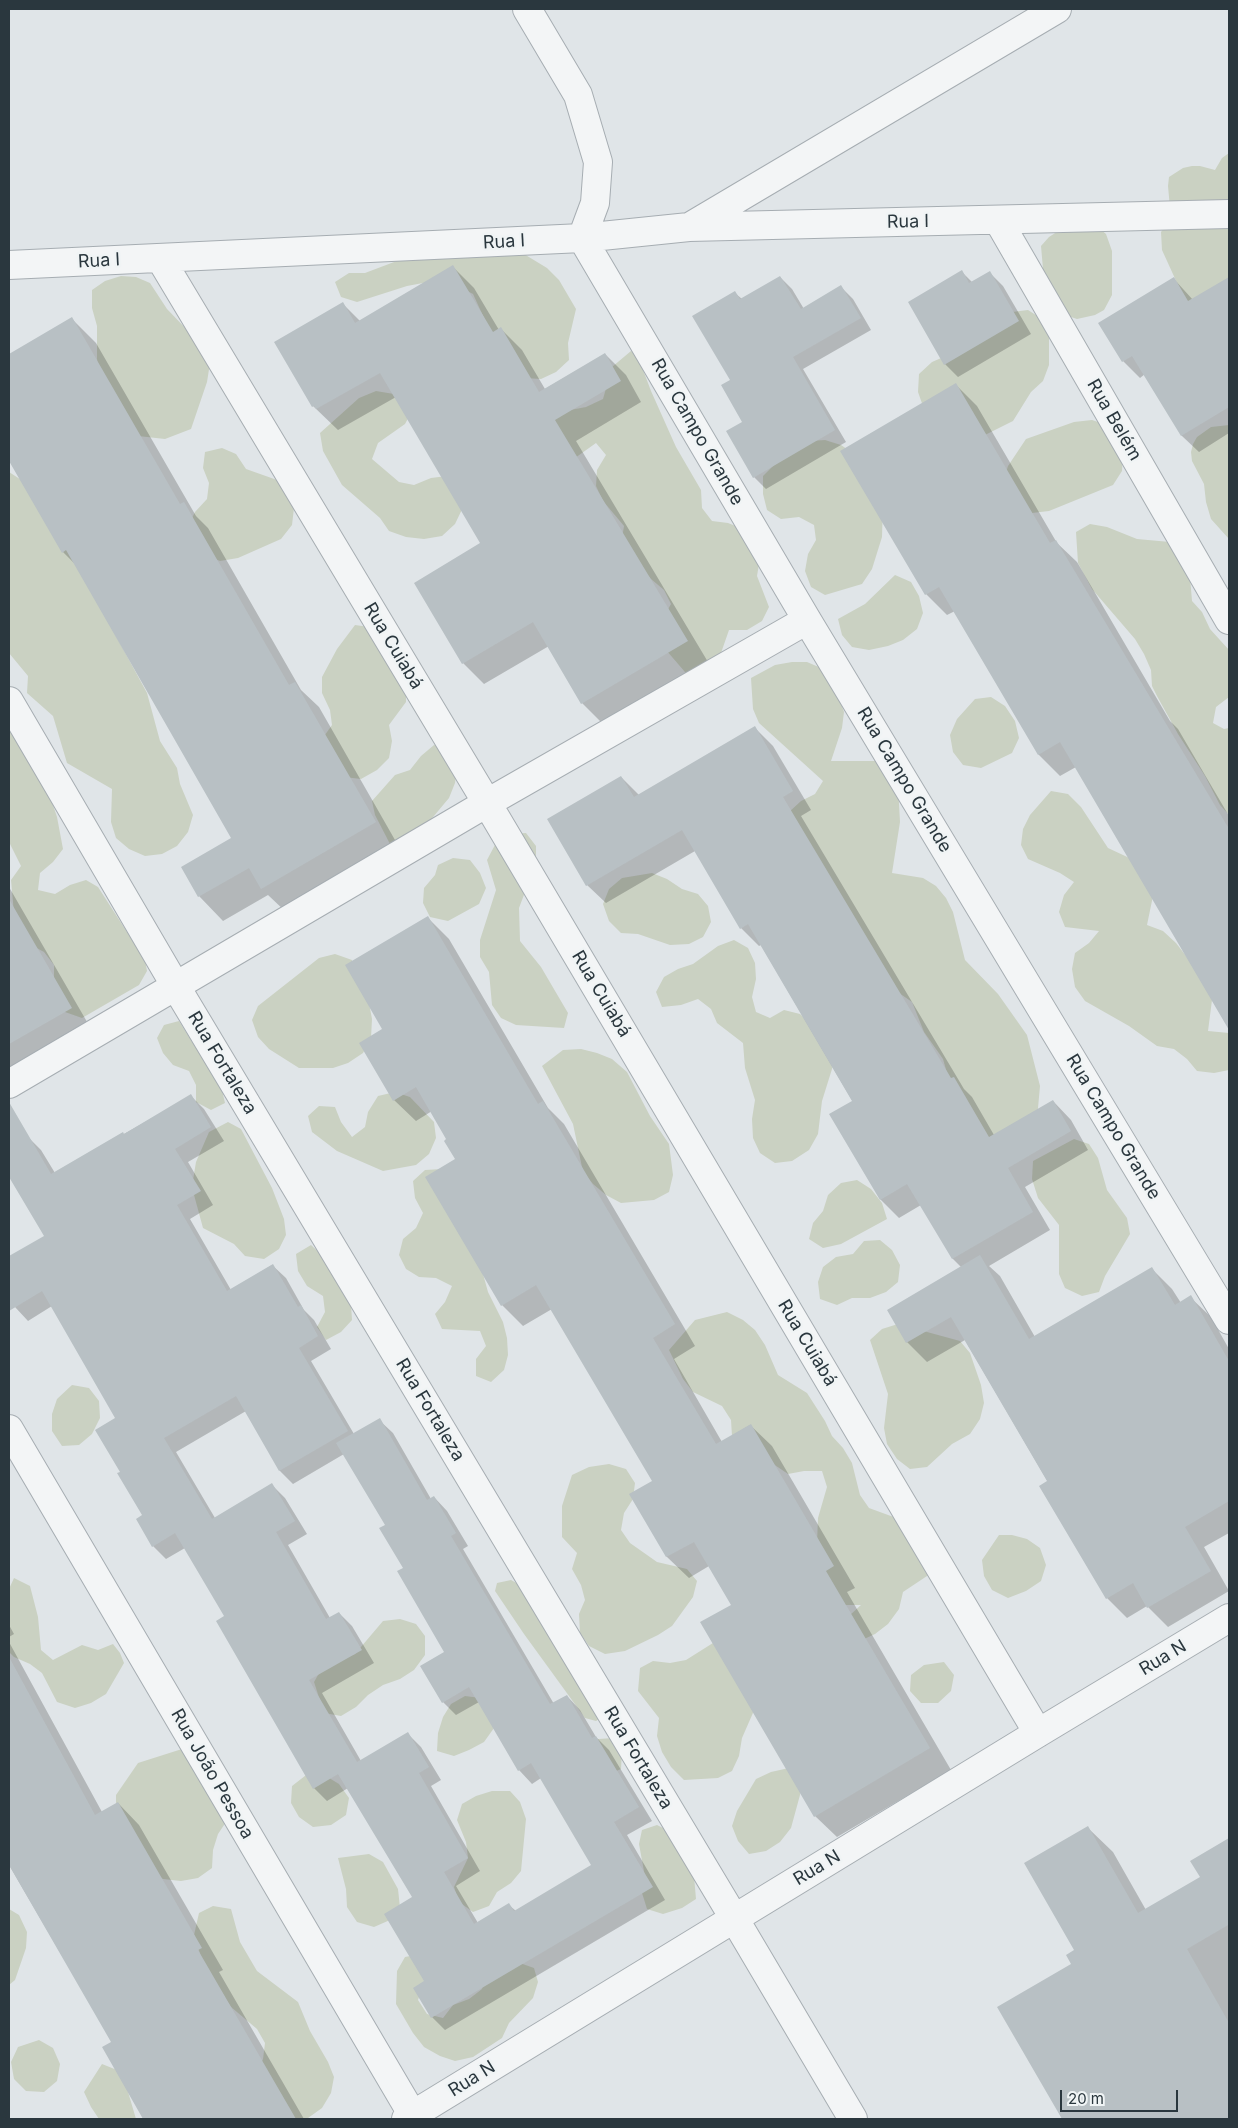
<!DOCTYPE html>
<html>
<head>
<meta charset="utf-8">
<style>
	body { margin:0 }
	#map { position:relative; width:1238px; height:2128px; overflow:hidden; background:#e0e5e8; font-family:Inter,sans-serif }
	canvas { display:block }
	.frame { position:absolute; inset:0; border:10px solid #2a373e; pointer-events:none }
	.scale { position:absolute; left:1060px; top:2090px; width:118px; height:22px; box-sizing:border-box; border:2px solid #2a373e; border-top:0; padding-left:6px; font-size:15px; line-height:18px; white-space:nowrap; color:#2a373e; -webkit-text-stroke:4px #f0f4f5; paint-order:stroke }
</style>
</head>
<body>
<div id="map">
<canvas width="1238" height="2128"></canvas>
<div class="frame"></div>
<div class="scale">20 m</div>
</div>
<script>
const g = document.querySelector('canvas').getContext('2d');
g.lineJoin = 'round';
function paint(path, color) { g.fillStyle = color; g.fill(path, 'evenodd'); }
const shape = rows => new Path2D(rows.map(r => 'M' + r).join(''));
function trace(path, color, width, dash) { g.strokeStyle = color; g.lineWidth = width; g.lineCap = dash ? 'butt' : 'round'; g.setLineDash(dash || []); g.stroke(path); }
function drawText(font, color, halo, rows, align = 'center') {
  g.font = font + ' Inter,sans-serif'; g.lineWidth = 5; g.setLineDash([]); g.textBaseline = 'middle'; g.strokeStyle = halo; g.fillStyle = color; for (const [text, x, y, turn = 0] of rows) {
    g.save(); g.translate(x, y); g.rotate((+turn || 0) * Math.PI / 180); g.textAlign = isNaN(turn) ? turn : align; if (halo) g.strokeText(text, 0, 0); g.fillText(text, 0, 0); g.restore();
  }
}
paint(shape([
	[1229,153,1229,309,1228,313,1198,329,1162,250,1161,232,1171,219,1168,186,1169,177,1183,168,1192,166,1200,166,1215,170,1222,158],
	[1066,226,1099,228,1106,234,1112,251,1112,295,1104,310,1095,315,1077,319,1059,313,1045,292,1041,246,1049,237],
	[519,251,547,268,559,280,576,309,568,343,569,360,556,372,541,379,524,378,501,355,473,294,457,286,423,283,407,286,357,302,341,297,335,282,349,273,365,273,402,259],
	[121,276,136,277,150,283,167,309,192,335,210,363,207,382,191,429,165,439,129,435,104,409,97,359,97,326,92,308,92,290,105,281],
	[1028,310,1042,319,1049,333,1049,365,1043,381,1031,392,1013,421,983,436,924,409,918,392,919,374,932,362,962,349,1012,312],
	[631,351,637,354,651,391,676,447,701,490,702,508,712,521,728,523,743,529,760,558,757,576,769,607,762,621,747,630,729,630,721,653,715,662,691,679,666,650,663,618,671,604,664,590,651,579,621,544,624,526,603,501,596,486,597,470,606,455,596,443,568,463,547,432,554,417,570,410,586,407,603,399,612,367],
	[376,391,394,394,413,409,405,424,378,443,372,459,399,482,414,485,431,478,447,476,467,499,455,524,442,536,424,539,406,537,389,531,380,518,342,485,323,451,320,433,359,398],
	[1092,420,1107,425,1123,455,1122,471,1113,485,1049,511,1032,513,1003,482,1008,466,1026,439,1074,422],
	[1229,425,1229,539,1211,519,1206,502,1204,484,1192,461,1191,452,1193,444,1197,437,1211,427],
	[825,440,841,445,854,454,883,503,882,537,872,569,862,584,825,595,811,587,805,571,808,554,816,540,814,525,799,517,781,519,767,510,763,494,763,476,774,465,810,441],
	[222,448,236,454,246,469,277,480,287,492,294,508,292,525,281,539,238,558,220,561,204,555,188,526,195,512,207,499,209,483,203,468,205,452],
	[9,472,26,483,66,533,115,634,147,693,160,741,177,768,180,784,193,815,188,832,177,846,162,854,145,856,129,849,116,838,111,822,112,789,67,763,53,716,27,693,28,676,9,653],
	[1090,524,1107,527,1137,539,1170,542,1189,565,1192,601,1202,612,1210,629,1229,650,1229,697,1216,707,1213,723,1224,729,1229,728,1229,815,1220,805,1205,776,1178,734,1157,696,1152,686,1151,670,1144,654,1135,639,1092,589,1078,563,1076,532],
	[895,575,911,582,919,596,923,613,917,629,903,640,888,646,869,650,852,647,842,635,838,619,865,604],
	[355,625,369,627,406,690,406,702,389,725,392,741,389,758,377,770,361,779,344,777,322,739,332,725,330,710,322,693,322,677,337,649],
	[792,662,807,662,821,668,833,680,844,712,842,728,831,761,880,761,898,786,900,822,892,873,923,878,936,886,946,898,953,912,965,960,998,994,1027,1035,1040,1086,1037,1119,987,1145,962,1126,943,1059,924,1032,912,1002,899,993,789,812,801,801,815,794,823,781,759,723,753,709,751,678,775,665],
	[991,697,1005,706,1015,721,1019,738,1012,753,981,768,963,765,953,752,950,735,957,719,975,699],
	[9,723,52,802,57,817,63,849,53,862,40,873,38,890,55,894,70,885,86,880,98,887,145,960,147,971,139,985,82,1018,65,1012,54,981,54,965,44,952,29,944,14,914,11,880,21,866,9,842],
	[434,745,452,748,457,767,455,783,449,798,418,835,390,844,375,815,372,801,395,775,410,770,421,756],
	[1051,791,1068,794,1081,807,1108,848,1138,862,1154,891,1147,925,1163,931,1176,943,1208,984,1212,1000,1208,1031,1229,1033,1229,1070,1214,1073,1197,1071,1187,1059,1174,1049,1157,1046,1129,1026,1085,1001,1075,987,1072,969,1075,953,1089,943,1099,931,1065,927,1059,912,1064,895,1074,882,1060,873,1028,859,1021,845,1023,829,1030,815],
	[526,833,536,846,536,863,519,908,520,941,541,967,568,1013,564,1028,516,1025,501,1018,492,1005,489,972,480,957,480,940,496,890,487,860,496,843,510,834],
	[453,858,470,860,480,873,486,888,479,904,448,921,430,917,423,903,424,888,435,875,438,865],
	[652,873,667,879,682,889,698,894,708,906,711,922,703,937,689,944,670,945,638,934,621,933,609,921,603,904,609,889,622,878],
	[734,940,748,948,755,963,756,979,752,997,756,1012,770,1018,784,1010,800,1014,826,1037,834,1051,832,1069,822,1101,818,1134,809,1150,792,1161,775,1163,760,1153,753,1138,752,1119,755,1100,745,1068,743,1043,717,1023,711,1009,698,999,681,1005,662,1007,656,992,664,977,678,969,693,964,718,946],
	[335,954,352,960,354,976,369,1003,372,1019,371,1038,363,1053,348,1063,333,1068,299,1068,269,1049,258,1037,252,1020,258,1006,319,958],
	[179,1021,222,1090,225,1103,211,1110,196,1102,196,1085,189,1071,173,1065,163,1053,157,1038,164,1025],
	[581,1049,597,1053,612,1059,627,1072,650,1116,669,1144,673,1175,669,1192,654,1200,621,1203,606,1195,593,1184,583,1172,573,1124,542,1066,563,1050],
	[395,1092,410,1097,434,1122,436,1138,429,1154,416,1165,383,1171,337,1151,312,1132,308,1116,319,1106,335,1107,341,1122,352,1137,365,1127,368,1112,378,1096],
	[228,1122,241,1129,272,1188,284,1219,286,1235,279,1249,264,1259,245,1256,234,1244,203,1228,194,1195,193,1180,196,1162,209,1132],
	[1074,1139,1089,1144,1098,1158,1107,1190,1127,1218,1130,1234,1105,1276,1099,1292,1082,1296,1065,1288,1059,1274,1059,1225,1038,1198,1032,1179,1033,1161],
	[442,1169,483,1274,488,1292,503,1322,507,1338,508,1355,504,1370,491,1382,476,1376,476,1359,486,1346,480,1331,442,1329,435,1314,445,1302,452,1286,436,1278,419,1277,406,1269,399,1255,403,1239,416,1228,423,1213,415,1198,413,1181,425,1170],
	[857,1180,871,1189,882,1203,887,1219,841,1244,823,1248,809,1239,813,1223,823,1211,828,1195,841,1183],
	[880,1240,892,1250,900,1265,898,1282,886,1292,870,1298,852,1298,837,1305,820,1299,818,1282,823,1267,836,1257,853,1254,864,1241],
	[311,1245,326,1259,351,1304,352,1320,341,1332,326,1340,317,1327,325,1312,323,1296,307,1286,298,1271,296,1254],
	[727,1312,743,1320,755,1330,765,1345,778,1375,807,1393,825,1421,832,1436,843,1448,852,1463,860,1495,869,1508,899,1519,930,1574,903,1592,899,1609,888,1624,875,1634,860,1641,840,1624,861,1605,845,1605,816,1569,818,1518,827,1487,822,1471,804,1471,788,1474,732,1436,731,1420,722,1406,693,1392,683,1379,669,1350,695,1320],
	[898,1324,960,1341,970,1353,981,1385,984,1403,980,1419,970,1434,952,1444,927,1467,910,1469,897,1459,887,1444,884,1428,888,1394,870,1340,882,1329],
	[72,1385,89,1388,99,1401,100,1418,92,1434,79,1445,62,1446,52,1431,52,1414,57,1399],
	[609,1464,626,1469,635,1483,633,1499,624,1513,621,1530,630,1543,657,1562,687,1569,697,1581,693,1597,672,1626,658,1635,625,1651,605,1654,589,1646,580,1633,579,1614,585,1600,581,1585,572,1569,577,1553,562,1537,562,1506,572,1475,589,1467],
	[999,1535,1012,1535,1027,1539,1040,1548,1046,1565,1041,1581,1026,1591,1008,1598,992,1590,984,1576,982,1560],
	[14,1578,30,1586,38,1617,41,1650,53,1660,82,1645,98,1650,113,1644,120,1653,124,1663,106,1694,91,1703,75,1708,57,1702,42,1673,30,1664,14,1657,9,1652,9,1589],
	[511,1580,520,1585,605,1715,596,1721,585,1718,524,1634,495,1591,497,1583],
	[400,1619,416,1624,425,1636,425,1655,414,1670,400,1679,383,1685,368,1695,356,1707,341,1716,324,1713,314,1682,322,1668,355,1654,383,1621],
	[713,1643,756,1706,742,1738,739,1756,732,1771,718,1778,684,1780,671,1767,662,1752,657,1736,659,1718,638,1691,640,1668,653,1661,670,1663,686,1660],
	[944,1662,954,1675,951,1691,938,1703,921,1703,910,1691,911,1675,924,1665],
	[465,1696,481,1698,494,1728,484,1742,469,1750,454,1756,437,1751,438,1733,443,1717,451,1704],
	[614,1738,622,1752,621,1769,605,1776,583,1740],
	[182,1749,228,1819,218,1834,213,1850,212,1868,198,1878,181,1881,163,1879,149,1870,116,1813,116,1795,138,1763],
	[789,1768,802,1778,800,1795,791,1828,780,1842,766,1851,749,1854,738,1841,732,1826,737,1811,756,1779,771,1772],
	[310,1772,326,1776,339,1784,349,1798,346,1815,331,1825,313,1827,299,1817,291,1803,292,1786],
	[492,1791,510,1791,520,1802,526,1819,521,1871,511,1883,497,1892,489,1906,473,1912,459,1902,454,1887,468,1858,466,1842,457,1820,462,1804,476,1796],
	[657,1825,667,1830,694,1876,696,1899,682,1908,663,1914,647,1909,642,1893,645,1877,639,1844,642,1830],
	[369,1854,383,1862,398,1889,400,1908,390,1920,374,1927,357,1922,347,1907,346,1889,338,1858],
	[213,1906,231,1909,240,1942,257,1971,298,2002,310,2031,328,2062,334,2077,331,2093,322,2108,308,2118,273,2118,256,2075,263,2059,265,2043,257,2029,231,2007,204,1966,194,1935,199,1913],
	[9,1909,19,1915,27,1932,26,1948,15,1980,9,1985],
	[421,1954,429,1968,418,2000,427,2014,443,2018,453,2005,469,1999,482,1989,486,1973,517,1962,534,1968,538,1982,533,1998,509,2023,502,2038,473,2057,455,2061,440,2056,424,2047,413,2033,396,2004,397,1971,405,1957],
	[39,2040,53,2048,60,2064,57,2081,44,2092,26,2091,14,2079,11,2062,18,2047],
	[102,2064,117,2070,126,2085,136,2119,99,2119,91,2107,84,2092]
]), '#cad1c2');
paint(shape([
	[453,267,474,288,499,330,501,329,522,350,545,389,605,354,626,375,641,402,576,441,708,662,603,724,582,703,549,646,484,684,463,663,482,544,396,397,338,430,313,406,343,304,360,321],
	[962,272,973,283,990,273,1003,286,1031,334,958,377,945,364],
	[780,277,792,289,804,309,841,287,853,299,871,330,803,369,846,442,766,489,754,477,744,422,732,380,735,293,742,299],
	[1229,278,1229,433,1199,452,1182,436,1145,374,1140,378,1123,361,1174,279,1193,300],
	[72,319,96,343,196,516,208,528,301,690,319,707,399,847,286,912,268,895,223,921,199,896,233,838,76,565,63,552,9,458,9,355],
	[956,385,977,406,1057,543,1077,562,1170,721,1178,729,1229,816,1229,1028,1076,767,1060,776,1039,755,955,611,947,615,926,594],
	[755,728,773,746,811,810,801,816,964,1089,972,1097,994,1135,1053,1101,1071,1120,1088,1150,1025,1187,1050,1230,989,1266,1000,1276,1035,1337,1152,1269,1172,1289,1181,1303,1190,1297,1211,1317,1229,1349,1229,1533,1204,1547,1229,1591,1168,1627,1147,1606,1127,1618,1107,1598,1048,1482,965,1340,927,1362,907,1342,961,1267,953,1259,921,1205,899,1218,881,1200,831,1114,853,1102,761,945,759,946,741,928,695,851,606,903,587,885,549,819,621,777,639,795],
	[9,887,90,1027,9,1074],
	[428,918,449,939,548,1108,564,1124,695,1346,674,1359,722,1442,750,1425,772,1446,855,1588,847,1592,951,1770,837,1837,815,1816,732,1605,709,1566,689,1578,667,1557,631,1495,654,1482,552,1309,523,1326,502,1305,456,1160,448,1140,432,1111,416,1121,394,1100,384,1030],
	[191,1096,204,1109,224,1141,188,1162,213,1205,190,1219,231,1290,272,1265,286,1278,304,1310,314,1320,331,1349,311,1361,354,1434,379,1420,393,1433,431,1499,434,1497,447,1511,468,1546,463,1549,554,1704,567,1696,580,1710,596,1737,609,1750,652,1821,627,1835,665,1900,445,2030,432,2017,414,1898,348,1788,327,1801,314,1788,226,1617,185,1548,166,1559,153,1546,144,1516,121,1472,117,1419,52,1306,28,1321,15,1307,9,1297,9,1258,46,1237,9,1174,9,1148,28,1137,41,1150,55,1173],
	[246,1411,280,1471,293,1484,344,1454,386,1525,404,1568,445,1652,443,1702,456,1715,479,1702,519,1770,532,1784,541,1778,593,1866,516,1911,509,1905,478,1923,456,1886,480,1871,431,1786,441,1780,421,1747,408,1734,361,1761,322,1693,374,1663,352,1626,339,1613,330,1618,288,1545,307,1534,285,1498,272,1485,215,1518,176,1452],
	[9,1625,14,1634,9,1637],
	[9,1642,102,1812,118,1803,139,1825,223,1970,219,1972,304,2119,145,2119,104,2048,113,2043,9,1865],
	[1088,1828,1113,1852,1146,1910,1202,1878,1192,1861,1229,1840,1229,2119,1063,2119,999,2008,1073,1965,1076,1950]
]), '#0003');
paint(shape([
	[453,265,493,332,501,327,539,392,605,353,621,381,555,420,688,641,581,704,533,622,462,664,414,583,480,543,380,373,316,409,314,406,312,407,274,342,343,302,355,323],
	[962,270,969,283,990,271,1019,321,944,365,908,302],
	[780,276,801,309,841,285,861,318,793,357,835,430,753,478,726,431,742,422,721,385,730,380,692,316,735,291,740,299],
	[1174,277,1188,301,1229,277,1229,407,1181,436,1132,356,1122,362,1098,323],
	[72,317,180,504,184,502,289,685,295,682,376,822,261,889,249,868,198,897,181,867,231,838,66,550,62,553,9,461,9,354],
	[956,383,1050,543,1056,540,1229,829,1229,1030,1060,742,1038,755,939,587,925,595,840,451],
	[755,726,793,791,783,797,951,1078,954,1077,989,1137,1053,1100,1071,1131,1008,1168,1033,1212,952,1259,907,1184,880,1200,829,1114,852,1101,748,924,740,929,682,830,586,886,547,819,621,776,634,797],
	[9,899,72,1008,9,1044],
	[428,916,538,1104,543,1101,675,1324,653,1338,716,1444,751,1424,834,1566,826,1571,930,1748,814,1817,700,1622,731,1605,694,1542,666,1557,629,1494,652,1481,536,1285,501,1306,425,1177,455,1159,444,1141,446,1139,416,1087,393,1101,359,1043,382,1029,345,965],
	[191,1094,211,1127,175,1149,201,1191,177,1205,227,1291,273,1264,298,1307,301,1305,318,1336,299,1348,348,1431,279,1471,236,1396,164,1438,212,1519,272,1483,295,1521,276,1532,326,1619,339,1612,362,1650,309,1680,357,1762,352,1765,408,1732,429,1767,419,1773,468,1858,444,1872,474,1924,509,1903,514,1911,591,1865,531,1763,518,1771,469,1687,442,1703,420,1666,444,1652,397,1571,403,1568,379,1528,385,1525,336,1443,380,1418,427,1500,434,1496,456,1533,451,1536,550,1704,567,1695,592,1738,596,1736,639,1807,614,1822,653,1887,431,2018,413,1988,424,1981,384,1914,412,1897,338,1774,313,1789,216,1621,224,1616,175,1533,152,1547,136,1519,142,1515,117,1473,120,1472,95,1430,115,1418,42,1291,9,1311,9,1256,44,1236,9,1177,9,1102,51,1174,123,1132,124,1134],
	[980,1255,1029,1339,1152,1267,1175,1305,1191,1295,1229,1361,1229,1501,1185,1527,1211,1571,1147,1608,1133,1583,1106,1599,1039,1486,1047,1481,951,1317,906,1343,887,1310],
	[9,1657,95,1815,118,1802,202,1948,198,1950,296,2119,143,2119,102,2047,111,2042,9,1865],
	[1088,1826,1138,1913,1200,1877,1190,1861,1229,1838,1229,1928,1228,1925,1187,1949,1229,2023,1229,2119,1062,2119,997,2007,1071,1964,1066,1955,1074,1950,1024,1863]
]), '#b8c0c4');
const minor = shape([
	[527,9,578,95,598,162,595,203,582,238,807,620,1229,1320],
	[998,220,1229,620],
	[691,226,1057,9],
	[160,258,487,803,1038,1733],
	[9,265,582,238,689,227,1229,214],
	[9,701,175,985,734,1918,853,2119],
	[9,1084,487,803,807,620],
	[9,1429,415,2119],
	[406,2119,1038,1733,1229,1618]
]);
trace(minor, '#a6adb2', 30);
trace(minor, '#f3f5f6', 28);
drawText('18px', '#2a373e', '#f0f4f5', [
	["Rua I",908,222,-1],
	["Rua I",504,242,-3],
	["Rua I",99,261,-3],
	["Rua Belém",1114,420,60],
	["Rua Campo Grande",697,432,60],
	["Rua Cuiabá",393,646,59],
	["Rua Campo Grande",904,780,59],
	["Rua Cuiabá",601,994,59],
	["Rua Fortaleza",222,1063,59],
	["Rua Campo Grande",1113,1127,59],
	["Rua Cuiabá",807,1343,59],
	["Rua Fortaleza",430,1410,59],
	["Rua N",1163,1658,-31],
	["Rua Fortaleza",638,1758,59],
	["Rua João Pessoa",212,1774,60],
	["Rua N",817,1868,-31],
	["Rua N",472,2079,-32]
]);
</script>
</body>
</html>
